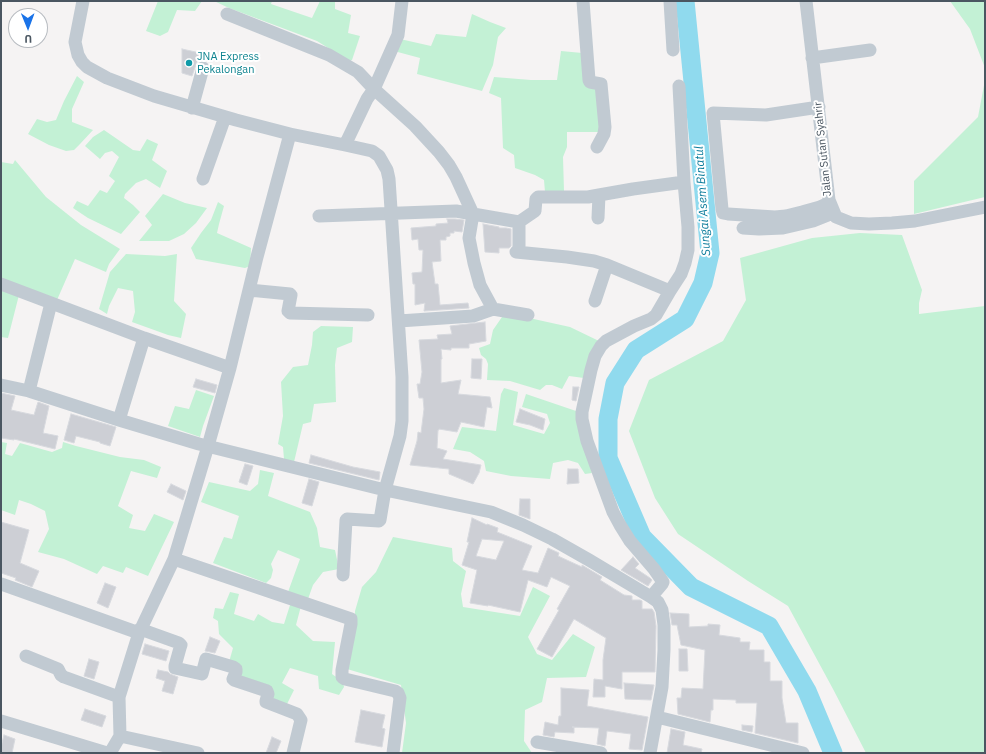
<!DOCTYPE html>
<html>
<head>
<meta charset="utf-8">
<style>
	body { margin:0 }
	#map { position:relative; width:986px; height:754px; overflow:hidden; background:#f5f3f3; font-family:"IBM Plex Sans",sans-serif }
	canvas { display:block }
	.frame { position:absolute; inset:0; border:2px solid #4a5661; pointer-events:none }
	.north { position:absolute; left:8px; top:8px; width:40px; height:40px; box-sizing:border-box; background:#fff; border:1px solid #b7bbc0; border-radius:50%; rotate:179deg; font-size:11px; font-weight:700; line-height:16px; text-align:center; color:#4a5661 }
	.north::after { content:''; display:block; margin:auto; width:14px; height:18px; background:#1a73e8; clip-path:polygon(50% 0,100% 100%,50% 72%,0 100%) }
</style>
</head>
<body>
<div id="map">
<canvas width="986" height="754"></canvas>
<div class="frame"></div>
<div class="north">U</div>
</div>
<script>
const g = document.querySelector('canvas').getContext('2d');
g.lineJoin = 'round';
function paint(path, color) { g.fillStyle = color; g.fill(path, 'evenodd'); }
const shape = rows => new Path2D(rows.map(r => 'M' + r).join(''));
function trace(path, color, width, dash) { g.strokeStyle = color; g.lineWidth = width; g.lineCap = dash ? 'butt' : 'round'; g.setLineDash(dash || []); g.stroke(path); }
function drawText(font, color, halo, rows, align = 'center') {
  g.font = font + ' "IBM Plex Sans",sans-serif'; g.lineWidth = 4; g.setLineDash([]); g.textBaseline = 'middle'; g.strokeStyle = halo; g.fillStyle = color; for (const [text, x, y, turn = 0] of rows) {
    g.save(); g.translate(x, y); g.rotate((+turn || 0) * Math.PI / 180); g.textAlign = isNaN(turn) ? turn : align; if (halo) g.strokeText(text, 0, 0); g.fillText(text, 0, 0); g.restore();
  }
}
paint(shape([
	[158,1,202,1,195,11,177,10,168,32,160,36,146,31],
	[214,1,272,1,271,4,312,18,320,1,335,1,335,9,351,15,348,33,360,36,352,60,349,61,317,41,229,8],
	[950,1,985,1,985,68,970,29],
	[472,14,490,22,506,28,498,37,493,65,482,91,417,74,420,58,394,51,400,39,431,46,436,34,466,37],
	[561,51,593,54,593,78,609,132,567,132,567,147,563,157,564,191,545,192,544,180,535,175,515,168,514,155,503,148,501,98,489,93,494,77,531,80,557,80],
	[77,76,84,82,72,109,72,122,93,130,80,144,74,150,66,151,49,145,28,134,37,119,47,122,56,120,64,101],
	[985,80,985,197,914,214,914,181,978,117],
	[104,130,133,150,140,151,147,139,158,144,152,160,167,171,160,188,146,179,136,183,125,194,124,198,133,205,140,212,121,234,88,218,73,208,77,201,88,206,100,190,107,193,115,181,109,176,119,157,112,151,105,153,100,159,85,146,93,137],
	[15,160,46,197,81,225,120,249,109,264,106,272,75,259,57,300,1,279,1,162,13,164],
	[163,194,185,203,207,208,196,223,184,234,169,241,139,241,152,225,145,216],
	[218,202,224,206,219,224,217,233,251,248,250,266,245,268,196,259,191,248,201,233,211,220],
	[860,233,902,235,922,290,919,303,919,314,985,306,985,753,866,753,833,689,788,606,748,581,678,534,655,498,629,431,649,380,723,341,746,300,740,258,812,238],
	[126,254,165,256,177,254,174,301,186,314,181,338,168,335,132,322,135,312,133,291,118,288,109,306,107,314,99,309,110,272],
	[1,288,19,295,8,338,1,337],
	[511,314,570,327,599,341,584,378,569,376,562,389,552,385,546,385,540,390,510,381,487,380,488,364,486,359,481,355,479,348,490,344,493,330,502,317],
	[321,326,353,327,352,342,337,348,335,365,336,402,314,404,311,422,303,424,294,462,284,459,283,447,278,444,283,416,281,382,293,367,308,365,312,345,313,332],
	[504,388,518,392,513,425,544,434,550,423,547,414,522,407,526,394,579,412,592,473,585,474,578,463,568,460,553,463,550,479,511,476,486,471,484,461,470,452,453,449,462,427,496,431,501,394],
	[196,390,214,396,203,426,200,437,168,426,175,406,189,409],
	[1,442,7,443,5,454,12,456,20,443,52,452,62,448,63,442,76,446,120,457,144,460,161,467,157,478,131,471,118,506,133,515,129,528,145,531,154,514,174,522,148,576,126,567,123,573,103,566,97,574,64,559,38,552,49,529,45,511,31,504,19,500,15,515,1,510],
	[260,470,274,473,268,496,310,512,317,528,320,547,335,550,339,569,323,572,313,585,308,599,288,592,300,559,278,550,271,564,273,570,271,578,266,583,213,563,224,537,232,539,239,516,201,502,209,482,250,491,258,484],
	[393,537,452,548,453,561,466,571,461,594,463,607,520,616,533,587,550,596,528,637,537,654,552,660,573,634,595,647,586,677,547,678,542,702,525,710,524,741,532,753,402,753,406,723,401,685,347,669,355,626,355,611,362,587,376,572],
	[230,592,239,594,234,614,254,621,258,614,272,622,284,624,291,602,301,606,296,625,313,641,335,642,332,674,343,682,344,687,339,695,319,689,318,676,290,668,282,683,294,690,286,706,238,678,229,662,233,648,219,634,218,621,213,618,215,608,223,609]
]), '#c3f1d5');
trace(shape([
	[685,1,710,253,703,283,685,319,636,350,615,383,608,419,608,458,642,537,691,587,769,626,807,691,833,753]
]), '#90daee', 19);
const building = shape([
	[182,49,200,53,192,76,182,73,182,49],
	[447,219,455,219,464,220,462,232,454,231,454,233,450,233,450,236,446,237,446,240,440,240,441,261,432,262,435,284,438,284,440,305,468,303,469,308,424,311,425,303,415,305,415,284,413,284,412,273,422,272,423,250,419,250,418,239,412,240,411,228,436,226,436,224,448,223,447,219],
	[483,224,499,227,499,228,506,228,511,229,511,246,509,248,499,248,499,253,485,252,483,224],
	[485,322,486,341,469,344,469,348,451,348,451,350,441,349,442,359,441,359,441,383,461,380,458,394,490,397,492,408,487,407,484,427,461,422,457,432,439,429,439,430,438,430,437,448,447,451,443,459,481,465,479,473,473,484,449,474,449,469,410,465,417,441,418,432,421,433,424,409,423,398,419,398,417,384,420,384,422,372,419,340,438,339,437,335,452,334,450,326,485,322],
	[472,359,482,359,481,379,471,378,472,359],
	[196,379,217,385,215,393,193,387,196,379],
	[573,387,579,387,576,401,572,400,573,387],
	[1,393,15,396,11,410,34,415,38,402,49,406,43,433,58,436,55,449,14,439,14,440,1,438,1,393],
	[520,409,545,419,543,430,530,425,516,422,520,409],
	[71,414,116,427,110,446,100,443,100,442,76,436,74,443,64,440,71,414],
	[311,455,353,467,380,472,379,480,309,463,311,455],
	[245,464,253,466,247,485,239,482,245,464],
	[568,469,578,469,579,483,567,484,568,469],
	[309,479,319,482,312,506,302,503,309,479],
	[171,484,186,491,183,500,167,492,171,484],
	[520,499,530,499,530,519,519,515,520,499],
	[472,518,487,525,487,524,498,528,497,532,532,546,522,570,538,573,548,548,559,553,558,556,582,567,582,565,602,577,600,580,624,595,632,596,632,600,640,600,642,601,642,609,652,609,654,612,656,626,655,672,622,672,622,689,605,686,605,697,593,697,594,679,603,680,603,660,606,638,574,619,552,657,537,649,559,610,557,609,570,586,551,577,547,587,528,580,520,612,488,605,488,606,470,603,477,570,462,565,469,542,467,542,472,518],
	[482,539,504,541,496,560,476,556,482,539],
	[1,522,29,530,20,563,39,571,32,587,15,580,16,578,1,573,1,522],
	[633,557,639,564,635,568,650,578,652,580,648,586,621,570,633,557],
	[105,583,116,587,108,608,97,603,105,583],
	[670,613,689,614,689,627,708,626,708,624,720,625,719,635,740,638,740,642,750,642,749,650,764,650,764,662,770,662,770,681,782,681,782,698,786,723,798,723,798,743,755,733,757,703,736,703,736,700,713,699,713,710,711,710,710,722,678,714,677,698,681,698,682,688,703,689,705,650,681,645,677,625,672,625,670,613],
	[210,637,220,641,215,653,205,651,210,637],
	[145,644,169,651,166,661,142,654,145,644],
	[679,649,687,649,688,671,679,671,679,649],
	[89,659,99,662,94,679,84,676,89,659],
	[158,670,168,672,170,674,178,677,173,694,162,691,165,681,156,678,158,670],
	[624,683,654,685,651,700,625,699,624,683],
	[561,688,589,690,587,706,648,717,642,750,629,749,631,734,607,731,605,746,597,744,599,728,572,727,574,727,574,733,555,732,554,737,543,735,545,722,558,725,559,716,561,716,561,688],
	[85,709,106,716,102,727,81,720,85,709],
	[361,710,385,715,382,728,385,729,382,747,355,742,361,710],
	[742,725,753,726,752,732,742,730,742,725],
	[671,729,685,732,683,745,702,749,701,753,667,753,671,729],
	[4,735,15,739,12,753,1,753,1,747,4,735],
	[272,737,281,741,276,753,266,753,272,737]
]);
paint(building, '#cdcfd5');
trace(building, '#d7d9de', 1);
trace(shape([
	[83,1,75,42,78,55,82,62,87,67,107,78,154,96,236,120,290,134,345,145,372,151,379,156,387,170,389,179,402,377,402,421,400,436,385,490,380,520,379,521,347,519,346,520,343,575],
	[583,1,589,80,590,82,601,84,605,127,604,134,597,147],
	[670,1,673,50],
	[806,1,829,200,836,217,851,223,869,224,892,223,915,221,985,207],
	[227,14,329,55,358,72,374,89,415,126,439,152,449,165,456,177,473,214,519,222,535,211,536,199,538,197,588,197,599,195,633,189,684,182],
	[812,58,870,50],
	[819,107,766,115,713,113,722,209,723,213,728,214,775,217,786,216,802,212,820,207,829,203],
	[192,108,203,68],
	[345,145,367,99,374,89,398,35,402,1],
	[203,179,225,117],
	[319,216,456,211,473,214,469,238,474,263,480,285,493,309,528,315],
	[598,218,599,195],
	[519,222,519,249,516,252,567,257,594,261,607,265,670,291],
	[743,228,759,229,783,228,813,221,833,213],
	[1,284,144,338,230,368],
	[249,290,290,294,291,295,288,311,290,313,368,315],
	[595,301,607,265],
	[399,321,473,316,493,309],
	[1,385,29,391,119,420,199,444,385,490,491,512,523,525,552,539,589,560,651,597,658,602,662,610,664,625,664,650,662,687,650,753],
	[29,391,51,303],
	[119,420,144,338],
	[174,559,351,619,351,624,342,670,342,677,345,679,395,691,398,693,400,698,393,753],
	[1,584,139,633],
	[651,597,662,584,663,582,654,569,630,541,620,525,613,512,587,441,582,419,582,412,591,370,595,356,601,346,606,341,634,326,651,319,656,315,670,291,681,274,685,263,688,250,688,227,684,182,679,86],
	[140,629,179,643,181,645,180,648,175,666,175,668,202,674,206,659,233,667,236,669,236,672,233,679,234,680,267,691,268,694,266,701,266,702,297,714,301,720,293,753],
	[26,656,58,669,61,675,64,677,119,697],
	[657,717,803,753],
	[1,721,107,753],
	[120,736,198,753],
	[537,742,601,753],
	[110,753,120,736,119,697,139,633,174,559,208,446,230,368,257,257,290,134]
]), '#c1cad2', 13);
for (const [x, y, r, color] of [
	[189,63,4,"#0f9aa8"]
]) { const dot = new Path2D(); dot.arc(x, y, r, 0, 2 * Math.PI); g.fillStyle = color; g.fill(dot); trace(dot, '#fff', 1.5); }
drawText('11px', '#0d838f', '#fff', [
	["JNA Express",197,57],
	["Pekalongan",197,70]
], 'left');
drawText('11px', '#4a5661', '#fff', [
	["Jalan Sutan Syahrir",823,149,-96]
]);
drawText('italic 12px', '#0c7c9b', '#fff', [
	["Sungai Asem Binatul",703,201,-94]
]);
</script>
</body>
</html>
